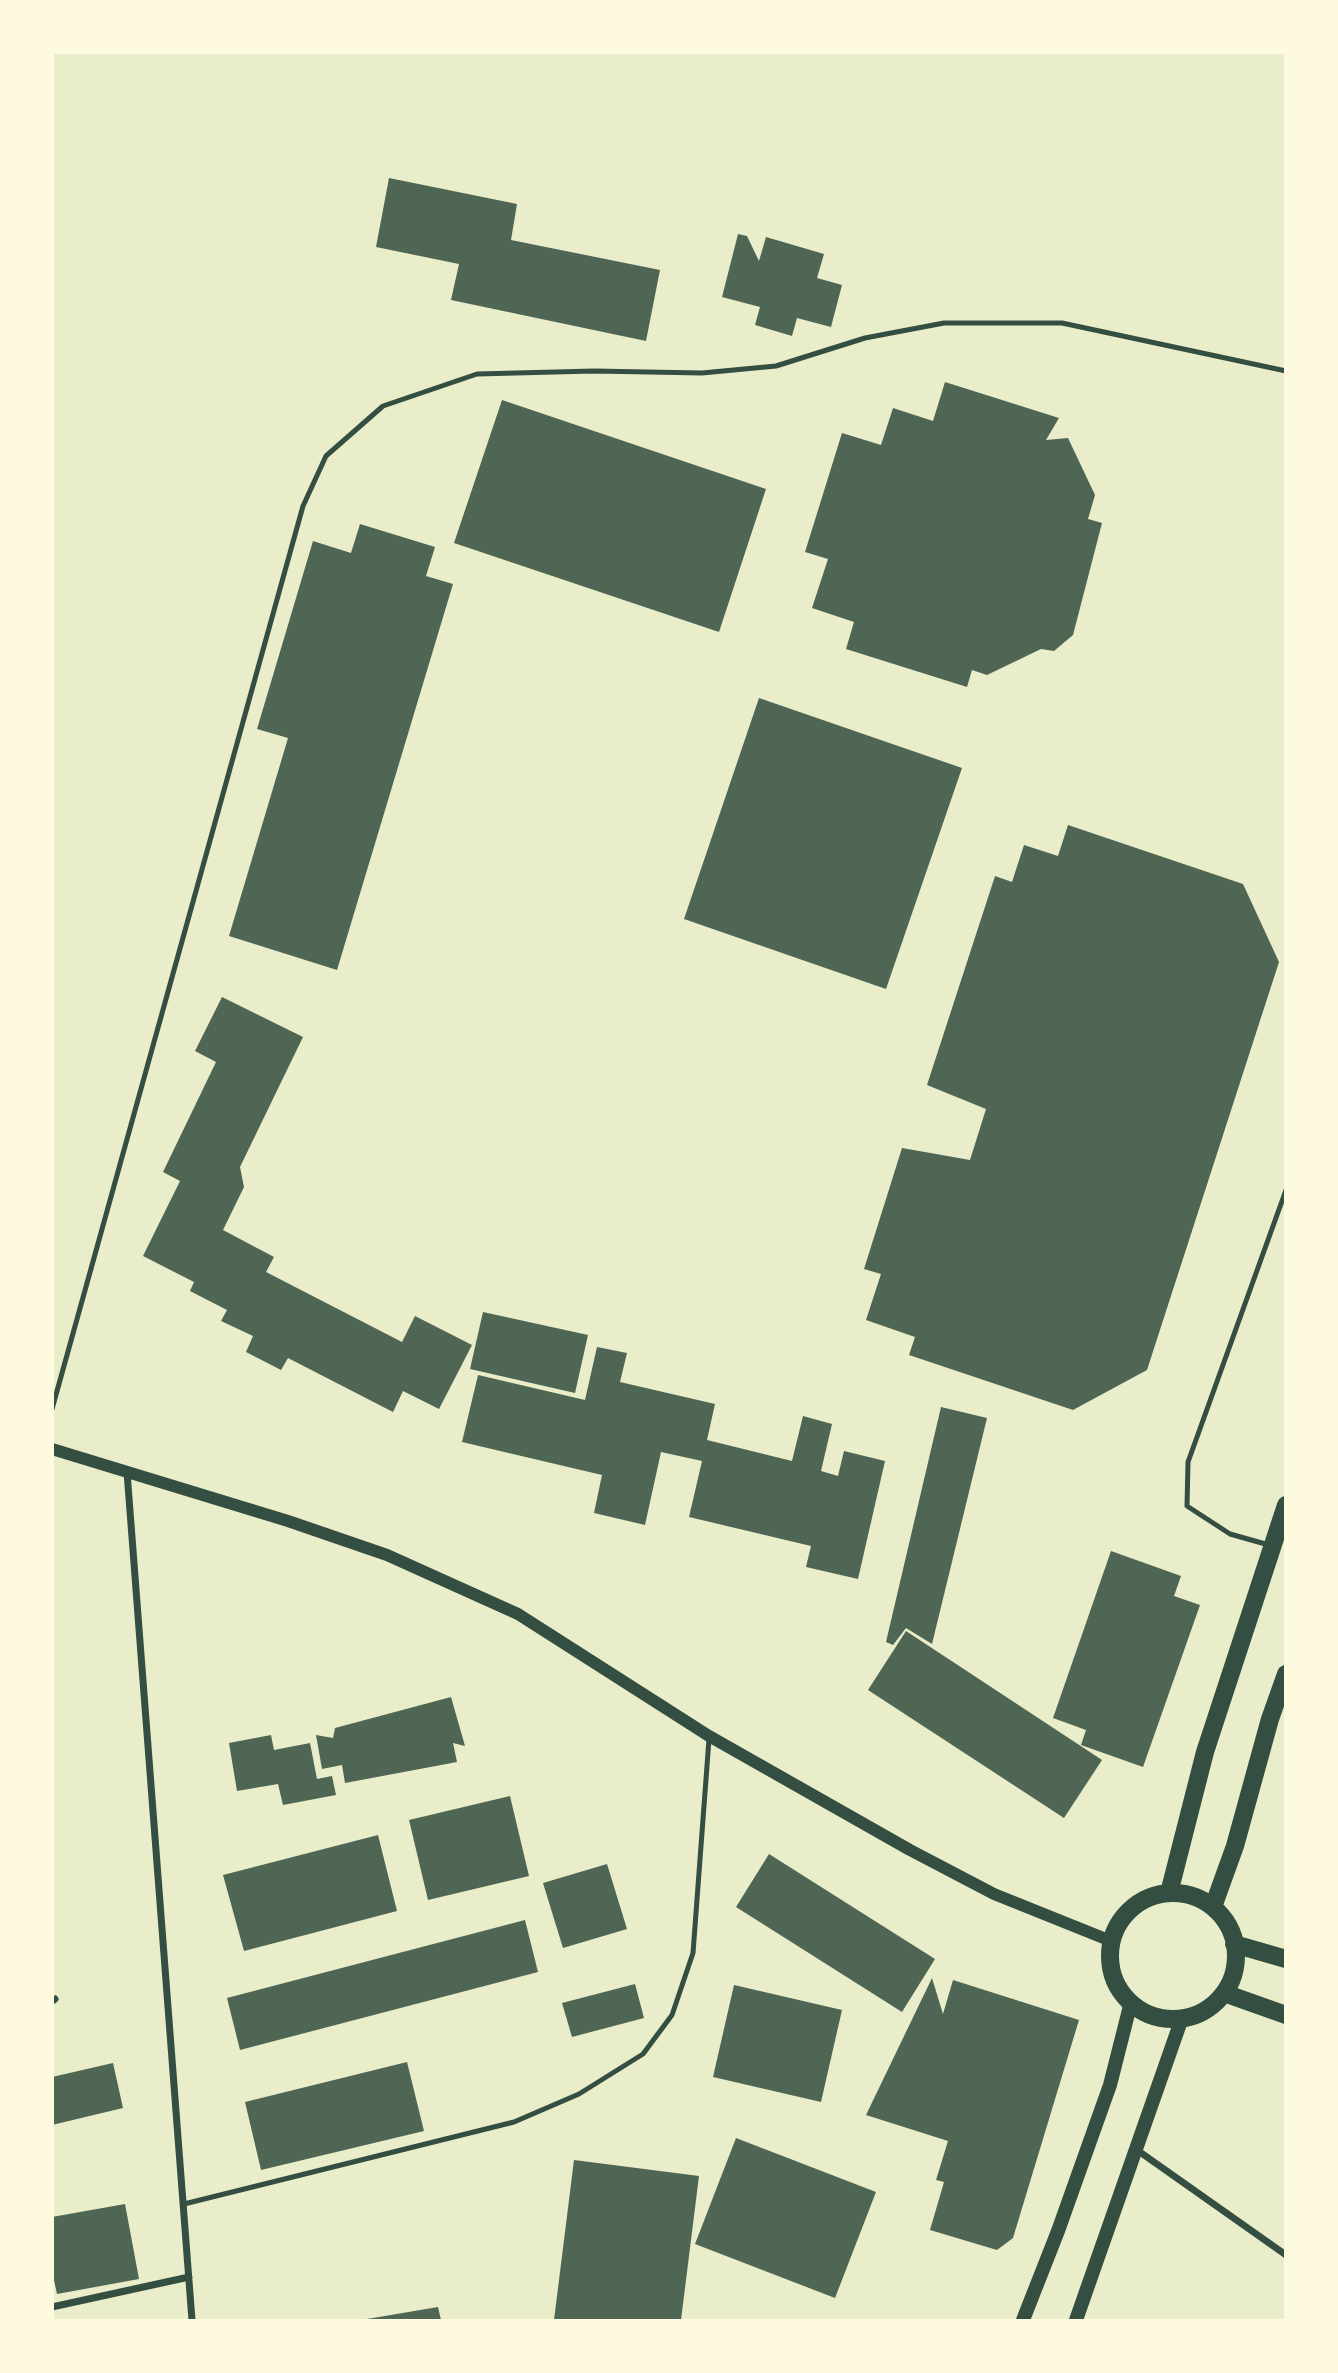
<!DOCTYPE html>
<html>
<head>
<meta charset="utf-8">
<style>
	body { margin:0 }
	#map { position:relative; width:1338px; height:2373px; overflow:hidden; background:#e9edc9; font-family:Bitter,serif }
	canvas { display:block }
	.frame { position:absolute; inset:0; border:54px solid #fefae0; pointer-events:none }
</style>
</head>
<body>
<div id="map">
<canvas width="1338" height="2373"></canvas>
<div class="frame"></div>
</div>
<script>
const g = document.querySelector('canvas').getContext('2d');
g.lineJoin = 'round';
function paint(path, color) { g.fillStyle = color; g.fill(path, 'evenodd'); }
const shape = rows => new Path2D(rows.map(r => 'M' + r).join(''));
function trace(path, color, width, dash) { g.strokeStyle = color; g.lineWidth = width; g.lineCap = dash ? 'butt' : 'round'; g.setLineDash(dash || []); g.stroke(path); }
paint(shape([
	[389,178,517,204,511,240,660,270,646,341,451,300,459,264,376,247],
	[738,234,747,236,759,261,766,237,824,254,817,278,842,285,831,327,797,318,792,336,755,325,760,307,722,297],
	[945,382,1059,418,1046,440,1068,438,1095,495,1088,519,1102,523,1073,635,1054,651,1041,649,987,675,972,670,967,687,846,649,854,622,812,608,828,559,805,552,842,433,881,445,893,408,933,421],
	[502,400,766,489,719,632,454,543],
	[360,524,435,547,426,576,453,584,337,970,229,936,288,738,257,729,313,541,351,553],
	[759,698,962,768,886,989,684,919],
	[1068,825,1243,884,1279,962,1147,1370,1073,1410,909,1355,915,1337,866,1320,881,1274,864,1269,902,1148,970,1160,986,1109,927,1085,995,876,1012,882,1024,845,1058,856],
	[222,997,303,1037,240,1167,244,1187,223,1230,274,1257,266,1272,402,1342,415,1316,472,1345,439,1409,403,1391,393,1412,288,1358,281,1370,246,1352,253,1336,221,1321,227,1310,190,1291,194,1282,143,1256,180,1181,163,1172,216,1062,195,1051],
	[483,1312,588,1335,575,1393,470,1369],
	[597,1347,627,1353,620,1382,715,1404,707,1440,792,1461,803,1416,832,1424,821,1471,838,1476,844,1451,885,1461,858,1579,806,1567,811,1546,689,1517,702,1461,661,1452,645,1525,594,1513,602,1475,462,1442,478,1375,585,1400],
	[941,1407,987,1418,932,1644,906,1628,893,1645,886,1642],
	[1111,1551,1181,1576,1174,1596,1200,1605,1143,1767,1081,1745,1086,1730,1053,1718],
	[906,1631,1102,1760,1064,1818,868,1690],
	[451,1697,465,1746,453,1743,457,1762,345,1783,342,1765,322,1769,316,1735,333,1738,335,1728],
	[271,1735,274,1750,310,1743,317,1779,332,1776,336,1795,283,1805,278,1784,237,1791,229,1743],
	[510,1796,529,1876,428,1900,409,1820],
	[378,1835,397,1911,244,1951,223,1875],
	[769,1854,935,1959,902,2012,736,1907],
	[607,1864,627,1929,563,1948,543,1883],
	[525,1920,538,1972,240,2050,227,1998],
	[932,1978,943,2014,953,1980,1079,2020,1013,2238,997,2250,930,2230,944,2182,936,2180,948,2141,866,2115],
	[635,1984,644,2018,572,2037,562,2003],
	[734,1985,842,2010,821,2102,713,2077],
	[407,2062,424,2131,261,2170,245,2102],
	[113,2063,123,2108,52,2125,52,2077],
	[736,2138,876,2192,835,2298,695,2244],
	[574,2160,699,2176,681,2320,554,2320],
	[125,2204,139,2279,57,2294,52,2271,52,2217],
	[438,2307,441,2320,367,2320,367,2319]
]), '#4f6655');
trace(shape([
	[52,1409,303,506,326,456,383,406,477,374,594,371,702,373,776,366,865,338,944,323,1062,323,1286,371],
	[1269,1545,1230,1534,1187,1506,1188,1462,1286,1190],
	[184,2204,514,2122,579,2094,643,2054,672,2015,693,1953,709,1739]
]), '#344e41', 5);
trace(shape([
	[127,1472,192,2320],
	[52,2001,55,1999],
	[1137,2150,1286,2255],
	[52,2307,189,2277]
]), '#344e41', 7);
trace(shape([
	[52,1449,288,1521,387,1555,518,1614,709,1736,910,1850,994,1894,1111,1941]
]), '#344e41', 12);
trace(shape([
	[1023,2320,1058,2231,1110,2085,1131,2002],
	[1076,2320,1182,2018]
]), '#344e41', 14);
trace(shape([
	[1169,1893,1205,1752,1286,1505],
	'1110 1956a63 63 0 1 1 126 0a63 63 0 1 1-126 0Z',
	[1213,1907,1235,1846,1270,1719,1286,1674],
	[1234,1944,1286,1959],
	[1224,1993,1286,2015]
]), '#344e41', 18);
</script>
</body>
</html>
